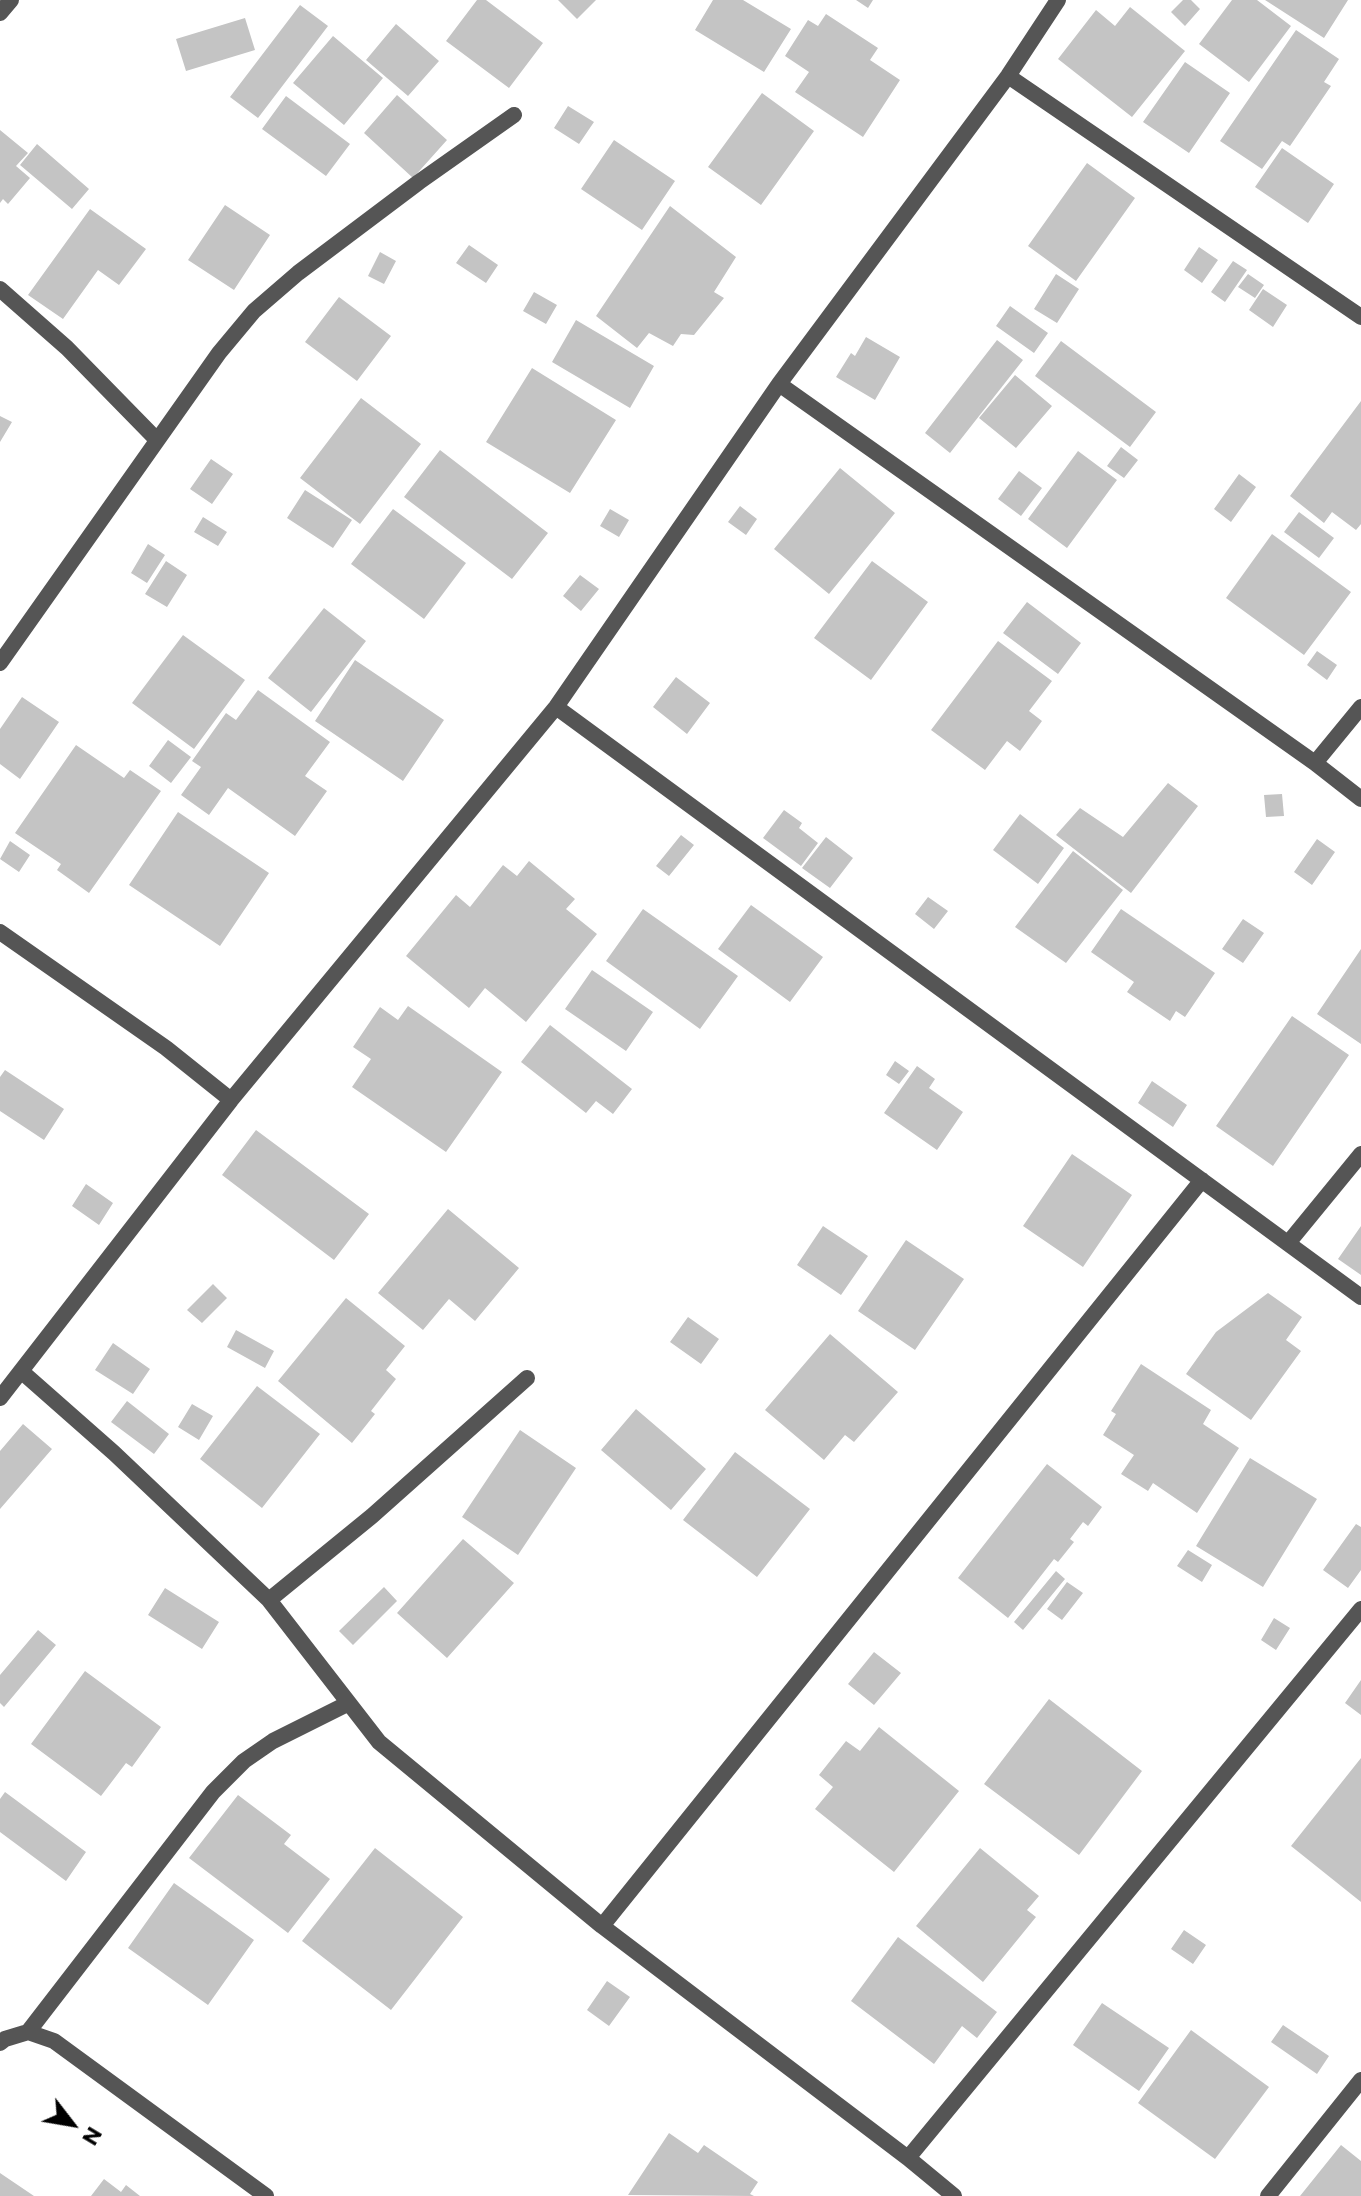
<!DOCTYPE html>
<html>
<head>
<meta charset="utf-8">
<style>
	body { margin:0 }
	#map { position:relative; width:1361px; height:2196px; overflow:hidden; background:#fff; font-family:Commissioner,sans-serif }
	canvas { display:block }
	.north { position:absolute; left:32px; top:2084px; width:80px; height:80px; -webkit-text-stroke:6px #fff; paint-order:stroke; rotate:121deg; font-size:22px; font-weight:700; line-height:32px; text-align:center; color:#000 }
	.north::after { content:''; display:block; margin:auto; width:28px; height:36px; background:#000; clip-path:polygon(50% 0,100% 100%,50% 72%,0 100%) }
</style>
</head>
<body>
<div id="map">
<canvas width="1361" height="2196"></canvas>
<div class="north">N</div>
</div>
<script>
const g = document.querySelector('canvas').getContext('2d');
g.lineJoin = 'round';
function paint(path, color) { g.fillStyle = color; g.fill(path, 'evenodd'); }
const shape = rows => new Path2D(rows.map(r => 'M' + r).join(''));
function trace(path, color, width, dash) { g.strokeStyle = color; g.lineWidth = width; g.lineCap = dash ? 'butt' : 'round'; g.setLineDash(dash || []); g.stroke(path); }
paint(shape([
	[477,0,486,0,543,43,509,88,446,41],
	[558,0,596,0,577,19],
	[713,0,743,0,791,29,764,72,695,30],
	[856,0,873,0,868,8],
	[1183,0,1191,0,1200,9,1185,26,1171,12],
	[1232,0,1257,0,1291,26,1249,82,1199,44],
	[1265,0,1348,0,1324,38],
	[300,5,328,26,258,118,230,97],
	[1130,7,1185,51,1132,117,1058,59,1096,10,1115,26],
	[826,14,878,48,870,60,900,80,863,137,795,92,809,72,785,56,808,20,818,26],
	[245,18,255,50,186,71,176,39],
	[396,24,439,61,408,96,366,60],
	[1296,30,1339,59,1324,82,1331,86,1290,146,1282,141,1262,169,1220,141],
	[333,36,383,78,344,125,293,83],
	[1185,62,1230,93,1189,153,1143,122],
	[762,93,814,131,761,205,708,167],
	[397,95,447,140,413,178,364,133],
	[286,96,350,144,326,176,262,129],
	[568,106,594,122,579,144,554,128],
	[0,130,28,153,16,166,30,178,8,204,3,199,0,203],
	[614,140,675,181,642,230,581,189],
	[37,144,89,189,72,209,20,165],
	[1282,148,1334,184,1308,223,1255,187],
	[1087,163,1135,198,1076,281,1028,246],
	[225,205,270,235,234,290,188,260],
	[670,206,736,257,714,292,724,298,694,335,681,334,673,346,649,333,637,348,596,316],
	[90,209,146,249,119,285,98,270,63,319,28,295],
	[469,245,498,265,486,283,456,263],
	[1199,247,1218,260,1202,283,1184,270],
	[380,252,396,261,384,284,368,276],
	[1233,261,1247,270,1225,302,1211,292],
	[1056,274,1079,289,1057,323,1034,309],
	[1248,274,1264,285,1255,298,1238,287],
	[1263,289,1287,305,1273,327,1249,310],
	[534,292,557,305,546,324,523,311],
	[339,297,391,336,357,381,305,342],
	[1010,306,1048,333,1034,353,996,326],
	[576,320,654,366,630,408,552,362],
	[866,337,900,357,875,400,836,377,851,353,855,356],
	[997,340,1023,360,950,453,925,433],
	[1061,341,1156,412,1130,447,1035,376],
	[532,368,616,420,570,493,486,442],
	[1015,375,1052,406,1016,448,979,418],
	[361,398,421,444,360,524,300,478],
	[1361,401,1361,524,1356,530,1332,512,1324,523,1290,496],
	[0,416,12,422,0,442],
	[1121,447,1138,460,1124,478,1107,466],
	[440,450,548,533,512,579,404,497],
	[1078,451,1117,480,1067,548,1028,519],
	[211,459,233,474,212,504,190,489],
	[840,468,895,513,829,594,774,549],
	[1019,471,1042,488,1021,516,998,499],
	[1239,474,1256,487,1231,522,1214,509],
	[305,490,352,520,333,548,287,518],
	[740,506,757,519,746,535,728,522],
	[393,509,466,563,424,619,351,564],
	[610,509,629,520,619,537,600,526],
	[1299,512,1334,538,1319,558,1284,532],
	[203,517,227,532,218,546,194,532],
	[1272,534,1351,592,1304,655,1226,598],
	[148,544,165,555,147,583,131,573],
	[166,561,187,575,167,607,145,594],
	[872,561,928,602,871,680,814,638],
	[580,575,599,589,581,611,563,596],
	[1027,602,1081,643,1058,674,1003,633],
	[324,608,366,641,311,712,268,678],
	[183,635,245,680,194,749,132,703],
	[998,641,1052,681,1029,711,1042,721,1020,751,1007,741,985,770,931,730],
	[1317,651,1337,665,1327,680,1307,665],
	[355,660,444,720,403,781,315,721],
	[676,677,710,703,687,734,653,707],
	[258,690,330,742,305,776,327,791,295,836,228,788,209,815,181,795,201,767,192,761,226,713,236,720],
	[22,697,59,722,20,779,0,764,0,729],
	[168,740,191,757,171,783,149,766],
	[76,745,124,778,130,770,161,791,89,893,57,870,61,864,15,833],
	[1168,783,1198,806,1131,893,1056,835,1080,808,1123,837],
	[1282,794,1284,816,1266,817,1264,795],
	[784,810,802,823,799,828,818,843,801,866,763,838],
	[178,812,269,873,220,946,129,885],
	[1020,814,1064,848,1038,884,993,850],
	[681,835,694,845,669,876,656,866],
	[826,837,853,858,830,888,802,868],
	[1317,839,1335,852,1312,885,1294,872],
	[10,841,30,855,19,872,0,859],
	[1073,851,1123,890,1066,963,1015,927],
	[529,861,575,899,566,909,597,934,526,1022,485,988,469,1008,406,956,456,895,470,907,503,865,517,876],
	[928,897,948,911,934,929,915,914],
	[751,905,823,957,790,1002,718,949],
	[643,909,738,976,700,1029,606,961],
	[1121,909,1215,973,1185,1017,1176,1011,1170,1021,1127,992,1134,982,1091,952],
	[1243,919,1264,933,1243,963,1222,949],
	[1361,949,1361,1044,1317,1014],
	[592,970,653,1012,626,1051,565,1009],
	[408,1006,502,1072,446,1152,352,1087,371,1059,353,1047,380,1007,398,1020],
	[1292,1016,1349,1055,1273,1166,1216,1126],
	[550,1025,632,1089,613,1114,596,1101,586,1113,521,1062],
	[895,1061,909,1071,899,1084,886,1075],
	[917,1066,935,1079,929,1088,963,1112,937,1150,884,1113],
	[5,1070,64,1109,44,1140,0,1111,0,1077],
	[1152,1081,1187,1105,1173,1127,1138,1103],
	[256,1130,369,1214,334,1260,222,1175],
	[1072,1154,1132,1195,1083,1267,1023,1226],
	[86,1184,113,1203,99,1225,72,1206],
	[448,1209,519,1268,475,1321,449,1299,423,1330,378,1293],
	[823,1226,868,1256,841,1295,797,1265],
	[1361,1226,1361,1275,1338,1259],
	[906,1240,964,1279,915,1350,858,1311],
	[213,1284,227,1298,202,1323,187,1310],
	[1268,1293,1302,1317,1286,1340,1301,1351,1251,1420,1186,1374,1216,1332],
	[346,1298,405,1346,386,1370,396,1379,371,1411,375,1414,352,1443,278,1381],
	[688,1317,719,1339,701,1364,670,1342],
	[236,1330,274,1351,265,1368,227,1347],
	[830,1334,898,1392,854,1442,845,1435,824,1460,765,1410],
	[113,1343,150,1369,133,1394,95,1370],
	[1141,1364,1211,1410,1203,1424,1239,1448,1197,1513,1153,1483,1148,1491,1121,1474,1134,1455,1103,1435,1116,1414,1111,1411],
	[257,1386,320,1434,262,1508,200,1459],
	[127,1401,169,1434,154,1454,111,1422],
	[192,1404,213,1416,199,1440,178,1427],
	[636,1409,706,1469,671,1510,601,1450],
	[23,1424,52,1449,0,1509,0,1451],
	[520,1430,576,1468,518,1555,462,1517],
	[735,1452,810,1509,757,1577,683,1520],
	[1250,1458,1317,1499,1263,1587,1196,1546],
	[1047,1464,1102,1507,1088,1526,1083,1522,1070,1539,1074,1542,1058,1562,1054,1559,1008,1618,958,1578],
	[1356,1524,1361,1527,1361,1570,1348,1588,1323,1570],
	[463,1539,514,1583,447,1658,397,1613],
	[1188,1550,1212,1565,1202,1582,1177,1566],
	[1056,1571,1065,1579,1023,1630,1014,1622],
	[1067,1582,1083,1593,1062,1620,1047,1609],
	[384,1587,397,1601,353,1645,339,1631],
	[165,1588,219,1622,202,1649,148,1615],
	[1274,1618,1290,1628,1276,1650,1261,1640],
	[38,1630,56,1645,4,1707,0,1703,0,1675],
	[874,1652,901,1673,874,1705,848,1684],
	[85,1671,161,1727,132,1767,126,1763,101,1796,31,1744],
	[1361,1680,1361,1715,1345,1703],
	[1049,1699,1142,1771,1079,1855,984,1784],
	[879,1727,959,1791,894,1872,815,1809,833,1787,819,1775,846,1741,860,1751],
	[1361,1758,1361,1902,1291,1846],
	[5,1792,86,1852,66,1881,0,1832,0,1799],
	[238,1795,291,1835,284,1844,330,1879,288,1933,189,1858],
	[375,1848,463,1917,391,2010,302,1941],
	[980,1848,1039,1896,1027,1910,1036,1917,983,1982,916,1926],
	[174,1883,254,1940,208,2005,128,1948],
	[1184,1930,1206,1945,1193,1964,1171,1949],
	[898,1937,997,2012,977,2038,962,2026,934,2064,851,2001],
	[607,1981,630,1997,609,2026,587,2010],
	[1102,2003,1169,2048,1139,2091,1073,2045],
	[1283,2025,1329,2056,1317,2074,1271,2042],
	[1191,2030,1269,2087,1215,2159,1138,2103],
	[669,2133,698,2153,704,2145,758,2182,750,2194,754,2196,628,2195],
	[1341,2145,1361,2161,1361,2196,1300,2196],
	[0,2173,34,2196,0,2196],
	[104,2179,121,2192,126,2185,140,2196,91,2196]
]), '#c4c4c4');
trace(shape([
	[0,13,11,0],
	[1008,76,1361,317],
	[0,289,67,348,157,440],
	[779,384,1315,763,1361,799],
	[0,663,219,353,254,311,298,273,419,182,514,115],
	[556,707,1361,1297],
	[1315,763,1361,707],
	[0,932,166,1048,231,1100],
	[1289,1242,1361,1154],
	[21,1371,114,1453,269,1600,379,1742,602,1926,908,2158,954,2196],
	[0,1398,231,1100,556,707,779,384,1008,76,1058,0],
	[269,1600,372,1516,527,1378],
	[602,1926,1202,1180],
	[28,2032,54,2041,266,2196],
	[0,2043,5,2039,28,2032,213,1792,244,1761,273,1741,347,1704],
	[908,2158,1361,1609],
	[1268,2196,1361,2080]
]), '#555', 16);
</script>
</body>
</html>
